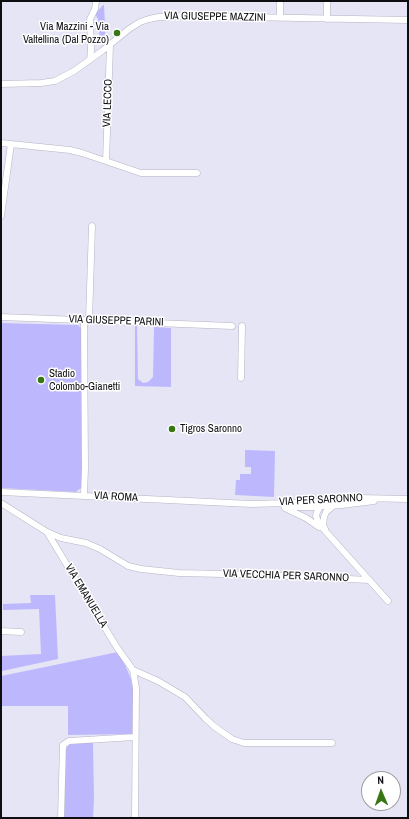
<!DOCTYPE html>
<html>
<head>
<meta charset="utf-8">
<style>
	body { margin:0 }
	#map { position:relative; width:409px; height:819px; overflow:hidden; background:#e5e5f5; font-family:"Archivo Narrow",sans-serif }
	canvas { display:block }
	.frame { position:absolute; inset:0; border:2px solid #0d0d12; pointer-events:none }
	.north { position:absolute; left:361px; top:771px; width:40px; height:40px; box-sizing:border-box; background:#fff; border:1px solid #9e9ea0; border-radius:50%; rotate:358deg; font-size:11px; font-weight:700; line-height:16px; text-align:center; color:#0d0d12 }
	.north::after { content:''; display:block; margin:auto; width:14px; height:18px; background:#377612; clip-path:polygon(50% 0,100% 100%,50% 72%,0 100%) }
</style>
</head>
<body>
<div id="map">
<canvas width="409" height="819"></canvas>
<div class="frame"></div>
<div class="north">N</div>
</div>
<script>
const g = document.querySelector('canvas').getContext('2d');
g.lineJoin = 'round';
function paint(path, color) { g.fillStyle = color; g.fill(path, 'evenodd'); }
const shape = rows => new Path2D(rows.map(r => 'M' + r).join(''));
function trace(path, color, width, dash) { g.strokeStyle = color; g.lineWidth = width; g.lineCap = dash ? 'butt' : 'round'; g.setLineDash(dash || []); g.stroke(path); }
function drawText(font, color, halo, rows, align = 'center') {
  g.font = font + ' "Archivo Narrow",sans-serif'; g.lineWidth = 3; g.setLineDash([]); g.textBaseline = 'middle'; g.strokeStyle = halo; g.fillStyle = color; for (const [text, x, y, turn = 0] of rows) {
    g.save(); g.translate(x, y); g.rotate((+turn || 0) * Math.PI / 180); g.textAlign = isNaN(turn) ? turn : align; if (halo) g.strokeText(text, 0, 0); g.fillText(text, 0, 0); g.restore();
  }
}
paint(shape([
	[103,5,104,5,106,43,101,43,100,42,98,19,95,14],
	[1,323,78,325,81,328,82,487,76,492,1,488],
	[135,326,137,326,138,379,143,383,148,382,153,377,154,327,171,328,171,387,135,386],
	[245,450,275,451,274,497,235,495,236,480,240,480,240,474,251,474,251,467,245,467],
	[30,595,55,595,58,659,2,671,1,656,41,654,39,609,3,610,3,604,31,603],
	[118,652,123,660,131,679,134,694,133,734,68,735,68,706,1,706,1,676],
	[93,742,94,798,93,818,64,818,66,749,69,744]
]), '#bdb8fe');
const minor = shape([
	[280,1,280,18],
	[327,19,327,1],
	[90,60,91,50,90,19,95,9,96,1],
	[1,84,41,83,55,81,74,71,102,51,129,29,140,22,149,19,159,17,190,16,408,20],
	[1,143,70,150,82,153,141,173,197,173],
	[106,161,110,45],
	[1,216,11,144],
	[1,317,232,326],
	[89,320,92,226],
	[241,378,242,326],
	[1,492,251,504,325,502,359,498,408,499],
	[84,495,85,468,84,320],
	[1,503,47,532,61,538,86,543,100,549,128,566,141,569,179,573,267,575,369,580],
	[321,505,317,512,316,516,319,524,388,601],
	[287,507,311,507,342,505,374,501],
	[285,508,306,518,319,527],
	[325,529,323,526,324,517,326,512,333,506],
	[47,532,116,646,133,670,136,688,135,818],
	[1,631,21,632],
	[133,670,158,681,185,697,206,719,215,727,232,739,244,743,332,743],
	[61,818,63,745,69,741,135,737]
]);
trace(minor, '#b4b4c3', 7);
trace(minor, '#fff', 6);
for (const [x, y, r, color] of [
	[117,33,4,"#377612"],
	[41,380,4,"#377612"],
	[172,429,4,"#377612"]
]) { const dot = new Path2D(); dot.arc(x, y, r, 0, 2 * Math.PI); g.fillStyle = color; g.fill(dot); trace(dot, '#fff', 1.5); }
drawText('11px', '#0d0d12', '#fff', [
	["VIA GIUSEPPE MAZZINI",215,17,1],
	["VIA LECCO",108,103,-88],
	["VIA GIUSEPPE PARINI",116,321,2],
	["VIA ROMA",116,497,3],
	["VIA PER SARONNO",321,500,-3],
	["VIA VECCHIA PER SARONNO",286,576,2],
	["VIA EMANUELLA",86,596,59]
]);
drawText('11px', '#0d0d12', '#fff', [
	["Via Mazzini - Via",109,27,"right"],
	["Valtellina (Dal Pozzo)",109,40,"right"],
	["Stadio",49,374],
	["Colombo-Gianetti",49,387],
	["Tigros Saronno",180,429]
], 'left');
</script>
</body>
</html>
